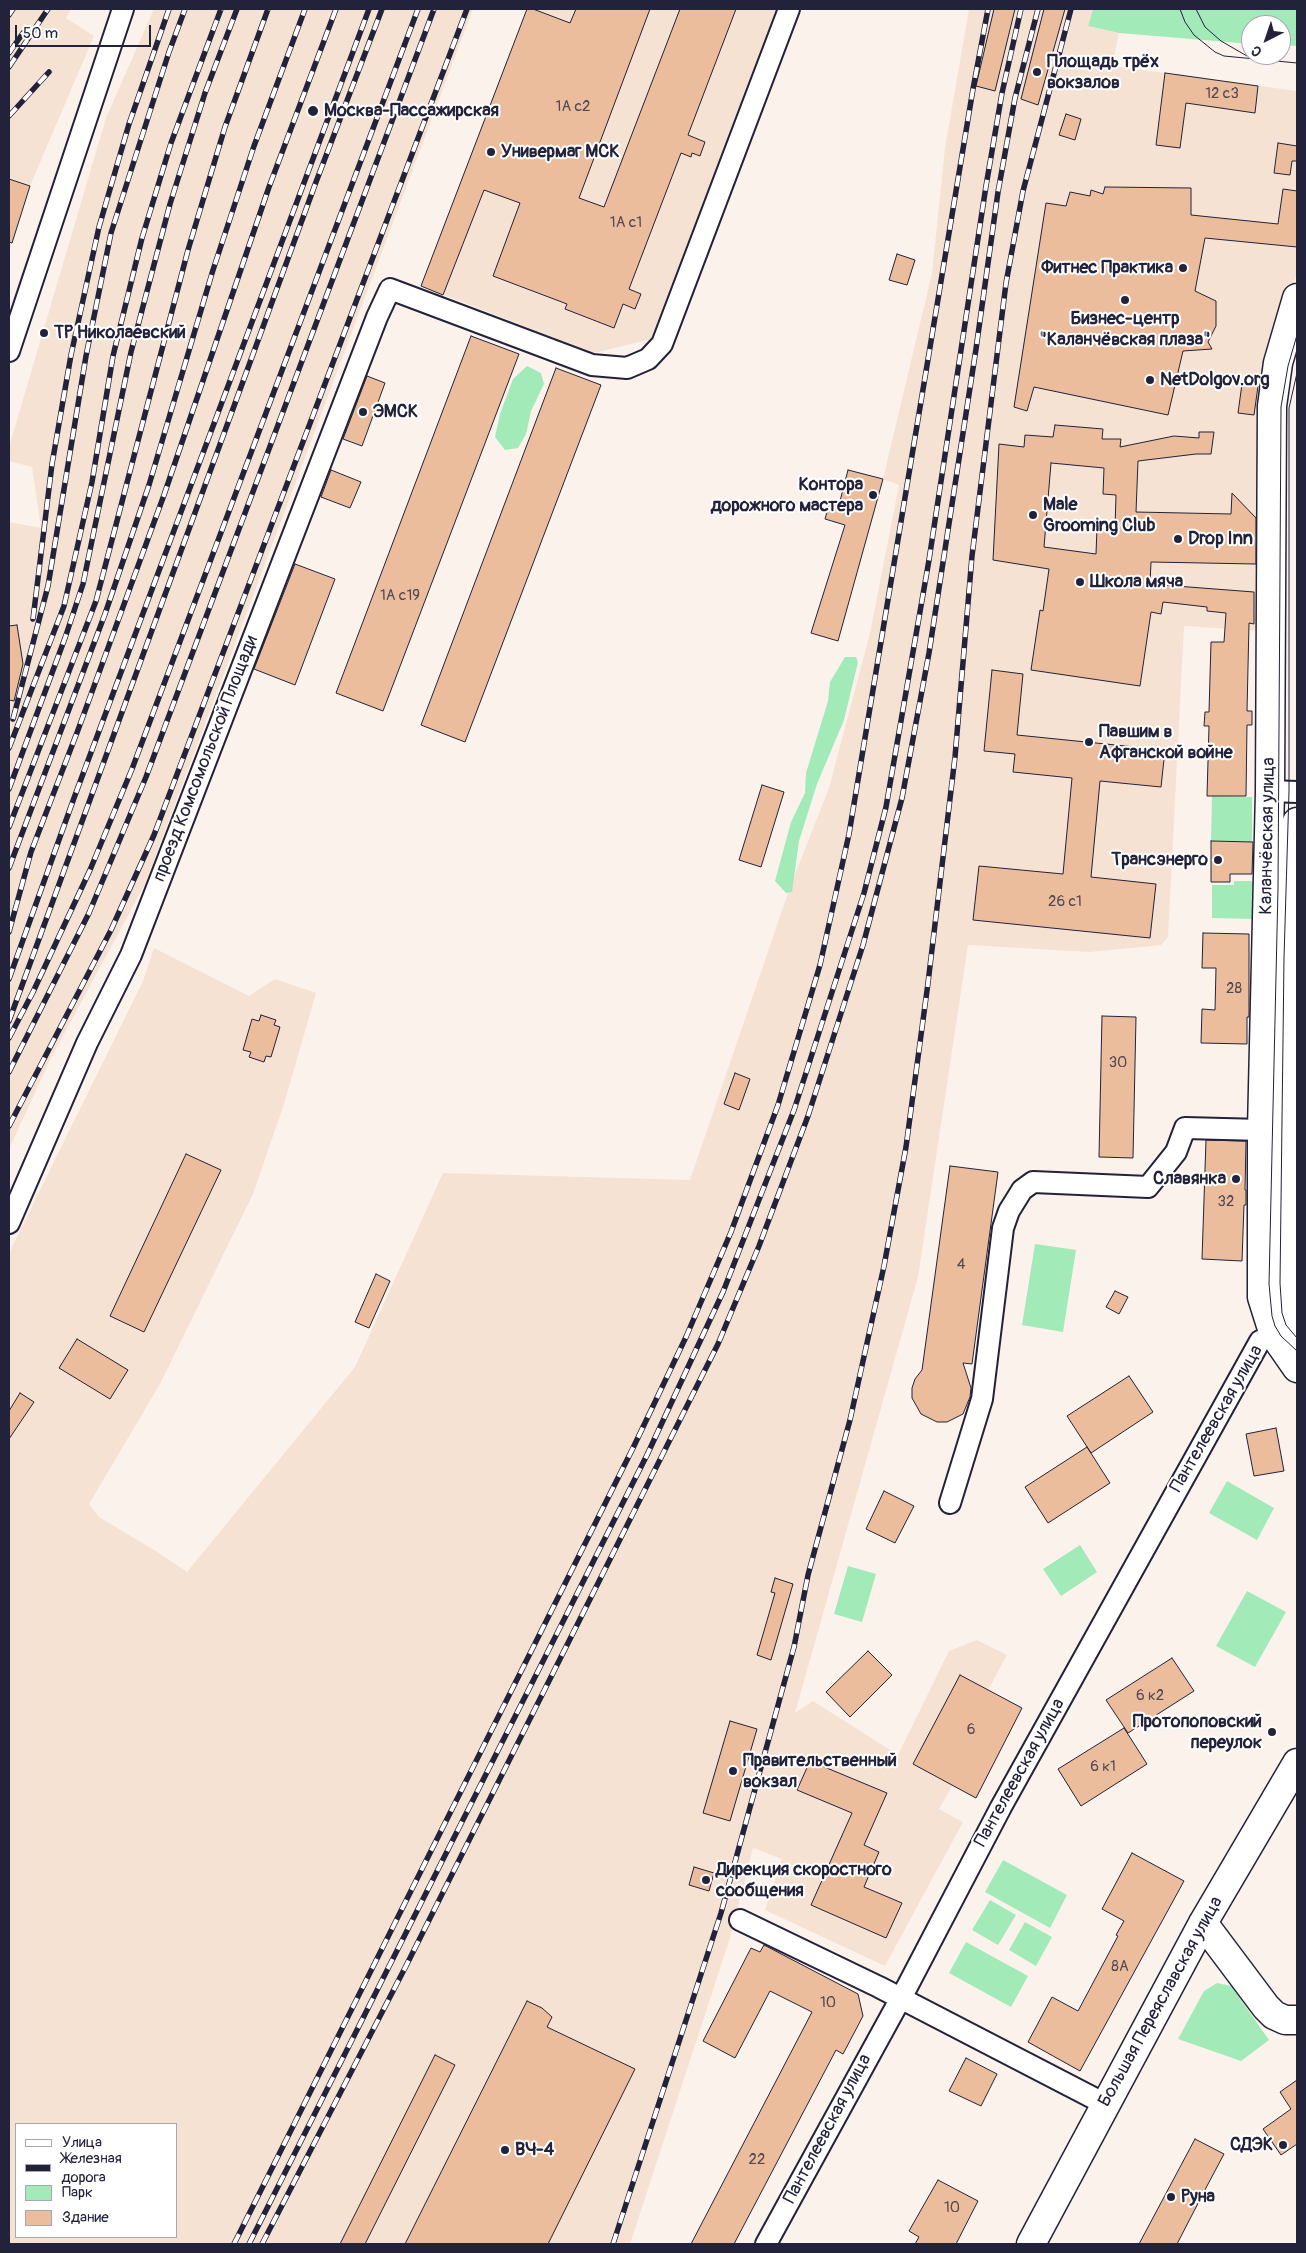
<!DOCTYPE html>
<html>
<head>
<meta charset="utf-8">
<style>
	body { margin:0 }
	#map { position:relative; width:1306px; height:2253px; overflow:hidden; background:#fbf2eb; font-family:Pangolin,sans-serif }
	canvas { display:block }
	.frame { position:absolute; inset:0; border:10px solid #22223b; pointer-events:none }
	.legend { position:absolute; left:15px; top:2123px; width:162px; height:115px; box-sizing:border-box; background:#fff; border:1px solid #a7a7b1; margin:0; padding:6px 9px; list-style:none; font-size:15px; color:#22223b }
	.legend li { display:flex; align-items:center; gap:10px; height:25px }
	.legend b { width:25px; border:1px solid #a7a7b1 }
	.north { position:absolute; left:1241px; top:15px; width:50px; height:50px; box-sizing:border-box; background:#fff; border:1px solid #a7a7b1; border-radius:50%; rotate:221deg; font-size:14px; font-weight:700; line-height:20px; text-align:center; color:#22223b }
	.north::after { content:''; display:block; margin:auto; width:18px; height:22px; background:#22223b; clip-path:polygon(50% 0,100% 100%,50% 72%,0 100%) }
	.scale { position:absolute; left:15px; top:25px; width:136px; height:22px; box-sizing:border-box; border:2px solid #22223b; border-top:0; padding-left:6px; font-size:15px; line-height:18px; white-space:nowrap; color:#22223b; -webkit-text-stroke:4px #fff; paint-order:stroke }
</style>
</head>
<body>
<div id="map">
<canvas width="1306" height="2253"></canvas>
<div class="frame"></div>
<ul class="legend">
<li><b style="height:6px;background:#fff"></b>Улица</li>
<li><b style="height:6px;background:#22223b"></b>Железная дорога</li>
<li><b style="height:14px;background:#a2ebb9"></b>Парк</li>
<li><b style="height:14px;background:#ecbd9c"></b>Здание</li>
</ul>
<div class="north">С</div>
<div class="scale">50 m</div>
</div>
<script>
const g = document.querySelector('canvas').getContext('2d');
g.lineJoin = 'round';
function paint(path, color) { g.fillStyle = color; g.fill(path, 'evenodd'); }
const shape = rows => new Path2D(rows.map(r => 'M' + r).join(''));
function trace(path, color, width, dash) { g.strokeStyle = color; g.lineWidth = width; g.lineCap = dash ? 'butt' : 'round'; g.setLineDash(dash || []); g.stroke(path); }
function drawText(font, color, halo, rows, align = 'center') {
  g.font = font + ' Pangolin,sans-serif'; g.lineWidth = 4; g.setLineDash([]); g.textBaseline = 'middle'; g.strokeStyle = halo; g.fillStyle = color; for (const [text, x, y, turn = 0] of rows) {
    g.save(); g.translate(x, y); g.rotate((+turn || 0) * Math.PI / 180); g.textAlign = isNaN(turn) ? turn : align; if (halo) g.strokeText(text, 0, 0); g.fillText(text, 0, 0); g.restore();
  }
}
paint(shape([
	[9,9,71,9,66,18,94,36,30,186,9,252],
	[154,9,473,9,145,884,51,1058,9,1149,9,522,41,528,32,467,9,461,9,447,106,118],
	[527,9,776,9,651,339,594,353,421,286],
	[969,9,1093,9,1088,26,1119,33,1112,66,1297,91,1297,273,1270,361,1262,631,1184,626,1168,937,1161,945,1090,952,968,945,918,1277,795,1713,813,1701,898,1755,949,1651,977,1640,1007,1655,988,1690,1022,1708,976,1798,952,1786,939,1809,963,1822,885,1966,765,1910,782,1859,753,1848,730,1938,630,2244,9,2244,9,1253,143,981,154,948,249,996,275,979,316,993,284,1104,253,1194,160,1384,89,1504,99,1517,159,1553,187,1572,355,1367,443,1173,690,1180,790,887,829,788,870,633,899,485,883,479,932,273,945,148],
	[16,2124,176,2124,176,2237,16,2237]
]), '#f6e2d3');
paint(shape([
	[1093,9,1297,9,1297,46,1281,45,1281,25,1251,25,1251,44,1119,33,1088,26],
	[527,366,541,373,544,384,531,411,526,434,518,448,505,450,495,437,500,414,513,379],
	[845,657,856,657,858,662,844,720,817,784,799,841,792,892,786,893,775,881,791,822,805,793,806,773,828,701,830,682],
	[1212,796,1252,797,1252,842,1211,841],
	[1234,881,1254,881,1253,919,1212,918,1212,885,1234,885],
	[1035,1244,1076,1250,1063,1332,1022,1325],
	[1227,1481,1274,1508,1257,1540,1209,1513],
	[1080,1545,1097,1572,1061,1596,1043,1569],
	[848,1566,876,1574,862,1622,834,1614],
	[1247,1591,1286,1612,1255,1667,1216,1646],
	[1003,1860,1067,1895,1050,1928,985,1892],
	[990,1900,1016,1915,998,1945,972,1930],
	[1025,1922,1052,1937,1036,1966,1009,1950],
	[966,1942,1028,1976,1011,2007,949,1973],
	[1217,1983,1231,1986,1269,2040,1241,2061,1178,2039,1204,1991]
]), '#a2ebb9');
const building = shape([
	[527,9,533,9,570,23,576,9,650,9,579,198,604,207,680,9,736,9,688,135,705,142,700,156,692,153,691,157,681,153,629,289,641,294,635,309,623,304,614,328,565,309,567,304,493,276,520,203,484,190,443,295,421,286,527,9],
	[994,9,1015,9,995,91,976,86,994,9],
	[1044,9,1065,9,1038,105,1021,99,1044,9],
	[1165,73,1258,86,1255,113,1186,103,1180,148,1156,145,1165,73],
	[1066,114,1081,119,1075,140,1059,135,1066,114],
	[1278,143,1297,146,1297,161,1292,161,1290,175,1274,173,1278,143],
	[9,179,30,186,12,243,9,242,9,179],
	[1105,187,1191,188,1191,215,1278,224,1283,189,1297,191,1297,247,1205,238,1195,291,1216,301,1216,326,1208,342,1212,349,1183,351,1168,415,1034,387,1027,411,1014,407,1046,203,1066,206,1070,192,1090,196,1091,190,1103,194,1105,187],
	[897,254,915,260,907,285,889,280,897,254],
	[471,336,519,354,383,711,336,693,471,336],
	[556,368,601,385,465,742,421,725,556,368],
	[367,376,385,383,362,446,343,439,367,376],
	[1242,384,1258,386,1254,415,1238,413,1242,384],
	[1055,425,1103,429,1102,439,1121,439,1120,447,1174,436,1199,438,1199,432,1214,432,1211,454,1196,454,1138,461,1136,512,1231,514,1232,493,1256,518,1256,564,1151,562,1150,584,1254,592,1254,624,1249,623,1247,711,1252,711,1252,725,1247,725,1246,796,1207,796,1209,726,1204,726,1205,712,1209,712,1211,642,1224,642,1226,613,1207,611,1207,607,1163,602,1161,614,1151,612,1140,686,1031,670,1040,610,1043,611,1049,569,993,560,999,444,1024,447,1025,435,1053,437,1055,425],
	[1051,463,1104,468,1103,494,1116,495,1115,529,1097,528,1096,554,1044,547,1051,463],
	[331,470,361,482,350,508,321,497,331,470],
	[848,470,883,479,838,641,811,633,845,525,825,519,830,502,839,505,848,470],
	[295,564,335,579,295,685,254,669,295,564],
	[17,625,23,664,14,701,9,700,9,626,17,625],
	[992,670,1023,674,1017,735,1165,750,1161,787,1100,781,1091,877,1156,884,1150,938,973,920,979,866,1063,874,1072,778,1013,772,1015,754,984,751,992,670],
	[762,785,784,792,761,867,739,860,762,785],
	[1211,841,1253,842,1252,874,1230,874,1230,882,1211,882,1211,841],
	[1203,933,1249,934,1249,1017,1247,1017,1247,1044,1201,1043,1202,1009,1215,1010,1216,968,1202,968,1203,933],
	[261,1015,276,1020,274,1025,280,1027,271,1057,266,1056,264,1062,249,1057,251,1052,243,1050,252,1019,259,1021,261,1015],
	[1102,1016,1136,1017,1133,1158,1099,1157,1102,1016],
	[735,1073,750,1079,739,1110,724,1104,735,1073],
	[1206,1140,1246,1141,1245,1190,1246,1190,1246,1205,1244,1205,1242,1261,1202,1259,1206,1140],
	[186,1154,221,1170,144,1332,110,1316,186,1154],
	[950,1166,998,1172,972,1364,963,1363,971,1388,970,1397,963,1414,947,1422,937,1422,921,1414,912,1398,912,1388,915,1379,922,1370,950,1166],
	[376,1274,390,1281,369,1328,355,1322,376,1274],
	[1115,1291,1128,1297,1119,1314,1106,1307,1115,1291],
	[77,1339,128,1370,110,1399,59,1368,77,1339],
	[1129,1376,1153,1412,1091,1453,1067,1416,1129,1376],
	[20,1393,34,1402,9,1439,9,1411,20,1393],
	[1276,1428,1284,1471,1254,1476,1246,1434,1276,1428],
	[1087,1447,1110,1483,1048,1523,1025,1487,1087,1447],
	[884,1491,914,1506,895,1543,866,1529,884,1491],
	[775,1578,793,1584,771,1660,757,1655,775,1593,771,1592,775,1578],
	[868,1651,892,1675,850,1717,826,1692,868,1651],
	[1172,1658,1194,1691,1128,1733,1106,1700,1172,1658],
	[960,1675,1022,1708,976,1798,913,1764,960,1675],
	[730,1721,757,1729,730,1821,703,1813,730,1721],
	[1124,1728,1147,1764,1081,1806,1058,1769,1124,1728],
	[810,1761,887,1793,864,1845,879,1852,864,1887,902,1903,886,1938,811,1905,852,1813,797,1790,810,1761],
	[1132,1853,1184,1881,1080,2071,1028,2042,1052,1997,1078,2011,1118,1936,1116,1935,1124,1921,1102,1909,1132,1853],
	[694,1867,714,1873,709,1891,689,1885,694,1867],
	[764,1945,858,1994,863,2016,843,2054,836,2050,734,2244,691,2244,812,2012,770,1991,735,2058,703,2041,751,1948,760,1952,764,1945],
	[527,2001,542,2008,552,2017,547,2027,635,2069,548,2244,405,2244,527,2001],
	[435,2055,455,2065,365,2244,340,2244,435,2055],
	[966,2058,997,2074,981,2106,949,2091,966,2058],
	[1297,2080,1297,2144,1281,2155,1263,2129,1291,2109,1280,2092,1297,2080],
	[1195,2139,1224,2154,1207,2186,1177,2244,1139,2244,1195,2139],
	[938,2180,978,2201,956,2244,915,2244,919,2237,909,2231,938,2180]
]);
paint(building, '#ecbd9c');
trace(building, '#22223b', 1);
const street = shape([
	[9,351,123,9],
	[1270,791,1297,792],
	[9,1223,87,1043,131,955,377,317,390,289,592,365,627,368,648,359,662,344,789,9],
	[950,1503,982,1399,1003,1228,1009,1211,1022,1190,1033,1182,1148,1187,1176,1152,1185,1128,1262,1130],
	[740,1920,879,1987,1105,2104],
	[766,2244,908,1985,1001,1807,1260,1341,1274,1335,1287,1340]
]);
const secondary = shape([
	[1297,298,1278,363,1272,406,1270,791,1262,1130,1262,1297,1274,1335,1297,1368],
	[1297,822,1292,958,1287,1265,1288,1300,1297,1331],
	[1203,1923,1266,2007,1274,2015,1285,2020,1297,2020],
	[1031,2244,1203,1923,1297,1763]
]);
trace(street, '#22223b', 24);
trace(secondary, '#22223b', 31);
trace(street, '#fff', 20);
trace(secondary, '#fff', 28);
trace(shape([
	[1180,9,1185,22,1194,35,1215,52,1224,56,1297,63],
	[1196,9,1205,27,1221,41,1247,56],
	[1297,335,1288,366,1281,407,1278,888,1269,1284,1272,1316,1275,1326,1281,1336,1297,1351],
	[1297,373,1289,408,1289,791,1284,958,1280,1283,1282,1313,1286,1325,1297,1338]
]), '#22223b', 1);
const rail = shape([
	[9,15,13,9],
	[9,53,23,33],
	[9,67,48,9],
	[9,116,49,72],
	[33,619,52,464,71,355,99,227,129,124,169,9],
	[13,719,48,586,86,356,111,233,169,52,185,9],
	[9,748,64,606,92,482,113,356,142,238,171,143,221,9],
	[9,789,65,638,83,584,131,352,170,204,205,93,237,9],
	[9,827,96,601,188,250,225,127,268,9],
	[9,868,105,614,149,485,213,270,254,146,305,9],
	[9,932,31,852,78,730,164,495,269,187,336,9],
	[9,979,74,798,369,9],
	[9,1021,316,182,382,9],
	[9,1038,33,992,90,870,132,769,418,9],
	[9,1072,89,913,146,777,434,9],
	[9,1126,111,930,154,835,467,9],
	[234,2244,633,1448,686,1337,731,1232,778,1105,820,965,849,834,973,89,988,9],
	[249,2244,647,1455,723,1292,794,1110,864,893,886,807,929,560,986,186,1002,93,1021,9],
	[262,2244,406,1966,718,1344,759,1246,808,1116,863,945,902,798,929,653,976,349,998,192,1015,98,1038,9],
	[613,2244,721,1913,794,1647,808,1575,850,1420,884,1266,906,1147,928,983,955,757,972,556,1006,283,1023,191,1071,9]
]);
trace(rail, '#22223b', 5.5);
trace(rail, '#fff', 4, [11]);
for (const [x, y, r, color] of [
	[1037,72,5,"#22223b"],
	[313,111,6,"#22223b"],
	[491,152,5,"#22223b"],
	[1183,268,5,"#22223b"],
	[1125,300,5,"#22223b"],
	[44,333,5,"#22223b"],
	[1150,380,5,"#22223b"],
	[363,412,5,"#22223b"],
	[873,495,5,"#22223b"],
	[1033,515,5,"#22223b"],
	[1178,539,5,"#22223b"],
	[1080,582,5,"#22223b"],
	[1089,742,5,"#22223b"],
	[1218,860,5,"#22223b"],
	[1236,1179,5,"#22223b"],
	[1272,1732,5,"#22223b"],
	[733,1771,5,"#22223b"],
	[706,1880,5,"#22223b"],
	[1283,2145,5,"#22223b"],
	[505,2150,5,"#22223b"],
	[1171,2197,5,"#22223b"]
]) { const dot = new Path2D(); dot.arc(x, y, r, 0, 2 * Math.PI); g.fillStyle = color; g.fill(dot); trace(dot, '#fff', 2); }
drawText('15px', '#544953', null, [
	["12 с3",1222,94],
	["1А с2",573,107],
	["1А с1",626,223],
	["1А с19",400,596],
	["26 с1",1065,902],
	["28",1234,989],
	["30",1118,1063],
	["32",1226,1202],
	["4",961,1265],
	["6 к2",1150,1696],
	["6",971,1730],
	["6 к1",1103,1767],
	["8А",1120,1967],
	["10",828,2003],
	["22",757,2160],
	["10",952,2208]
]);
drawText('bold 18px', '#22223b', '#fff', [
	["Площадь трёх",1047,62],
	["вокзалов",1047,83],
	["Москва-Пассажирская",324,111],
	["Универмаг МСК",501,152],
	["Фитнес Практика",1173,268,"right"],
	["Бизнес-центр",1125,319,"center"],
	["\"Каланчёвская плаза\"",1125,340,"center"],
	["ТР Николаевский",54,333],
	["NetDolgov.org",1160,380],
	["ЭМСК",373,412],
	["Контора",863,485,"right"],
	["дорожного мастера",863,506,"right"],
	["Male",1043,505],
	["Grooming Club",1043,526],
	["Drop Inn",1188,539],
	["Школа мяча",1090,582],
	["Павшим в",1099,732],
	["Афганской войне",1099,753],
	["Трансэнерго",1208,860,"right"],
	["Славянка",1226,1179,"right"],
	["Протопоповский",1262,1722,"right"],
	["переулок",1262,1743,"right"],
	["Правительственный",743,1761],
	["вокзал",743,1782],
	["Дирекция скоростного",716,1870],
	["сообщения",716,1891],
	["СДЭК",1273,2145,"right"],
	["ВЧ-4",515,2150],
	["Руна",1181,2197]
], 'left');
drawText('18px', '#22223b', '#fff', [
	["проезд Комсомольской Площади",206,759,-69],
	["Каланчёвская улица",1268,836,-89],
	["Пантелеевская улица",1217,1419,-60],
	["Пантелеевская улица",1020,1773,-61],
	["Большая Переяславская улица",1161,2002,-61],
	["Пантелеевская улица",828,2129,-62]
]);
</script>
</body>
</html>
